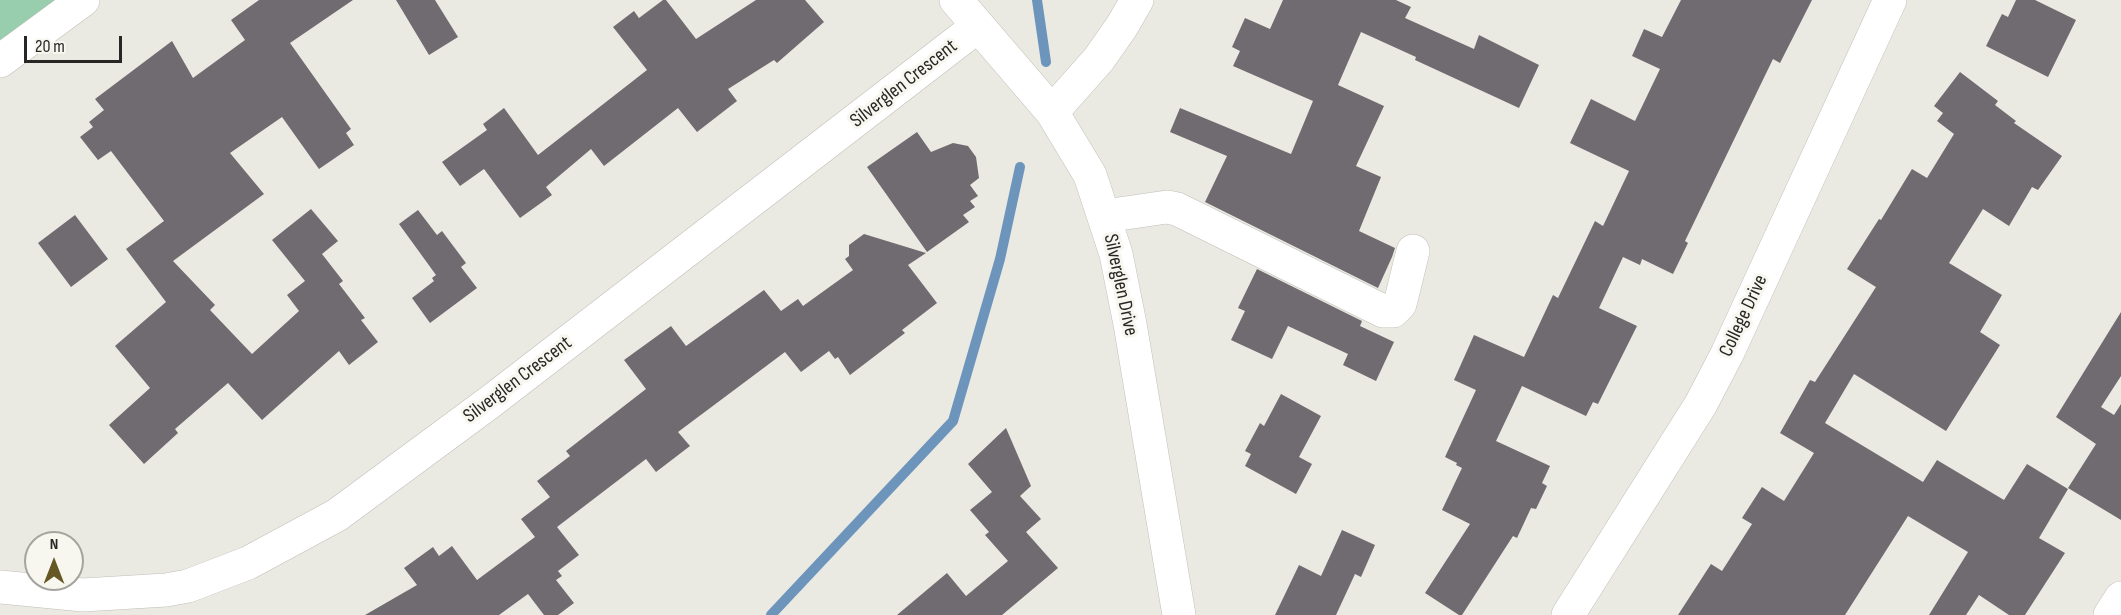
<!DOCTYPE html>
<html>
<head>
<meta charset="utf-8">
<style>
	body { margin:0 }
	#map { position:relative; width:2121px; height:615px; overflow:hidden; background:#eae9e2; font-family:"Sofia Sans Condensed",sans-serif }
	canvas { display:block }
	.north { position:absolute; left:24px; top:531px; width:60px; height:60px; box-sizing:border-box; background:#f7f6ef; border:2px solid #a4a39e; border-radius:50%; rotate:0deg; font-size:16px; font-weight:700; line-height:24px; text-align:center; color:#282725 }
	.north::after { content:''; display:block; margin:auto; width:21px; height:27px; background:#665825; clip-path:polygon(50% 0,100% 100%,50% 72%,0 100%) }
	.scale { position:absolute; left:24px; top:36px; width:98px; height:27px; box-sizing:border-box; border:3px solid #282725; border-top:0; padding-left:8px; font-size:18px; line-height:21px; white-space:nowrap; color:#282725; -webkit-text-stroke:4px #f7f6ef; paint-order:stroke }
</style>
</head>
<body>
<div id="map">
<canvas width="2121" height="615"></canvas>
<div class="north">N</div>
<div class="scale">20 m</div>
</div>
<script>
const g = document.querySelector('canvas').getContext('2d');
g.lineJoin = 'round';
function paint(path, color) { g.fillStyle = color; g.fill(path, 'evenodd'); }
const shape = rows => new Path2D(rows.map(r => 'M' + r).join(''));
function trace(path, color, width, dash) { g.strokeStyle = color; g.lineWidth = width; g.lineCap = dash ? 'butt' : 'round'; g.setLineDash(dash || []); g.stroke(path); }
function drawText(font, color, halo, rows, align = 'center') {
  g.font = font + ' "Sofia Sans Condensed",sans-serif'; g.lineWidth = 6; g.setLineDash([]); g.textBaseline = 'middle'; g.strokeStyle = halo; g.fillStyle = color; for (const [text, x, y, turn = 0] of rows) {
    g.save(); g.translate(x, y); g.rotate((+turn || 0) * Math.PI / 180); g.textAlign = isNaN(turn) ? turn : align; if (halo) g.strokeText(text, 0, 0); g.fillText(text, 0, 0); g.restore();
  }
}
paint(shape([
	[0,0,84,0,0,63]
]), '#98cdae');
trace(shape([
	[1037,0,1046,62],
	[771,615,953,421,1000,259,1020,167]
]), '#6d95bc', 10);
paint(shape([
	[259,0,353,0,290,43,351,129,346,133,354,145,319,169,282,117,230,153,264,194,173,261,215,305,210,310,252,354,299,311,287,295,305,281,272,240,311,209,338,241,322,254,343,281,339,284,365,318,361,320,378,342,349,365,339,351,262,420,228,383,175,429,178,433,144,464,109,425,150,388,115,346,166,302,126,249,164,221,111,151,98,160,80,137,93,127,89,122,104,110,95,99,172,41,193,78,245,40,231,20],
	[396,0,435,0,458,37,429,55],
	[663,0,666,0,696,39,756,0,805,0,824,22,777,63,774,60,728,89,737,101,697,132,678,108,604,166,591,149,546,187,552,195,520,218,484,169,460,186,442,162,487,130,483,124,504,108,538,155,647,70,613,27,634,11,639,18],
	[1283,0,1396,0,1411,7,1405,18,1474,49,1479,35,1539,65,1519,108,1415,60,1416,57,1361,32,1338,85,1384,106,1356,166,1381,177,1359,231,1395,248,1392,257,1378,288,1205,202,1227,156,1170,132,1180,108,1291,154,1313,101,1233,66,1240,51,1232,47,1245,18,1270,29],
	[1681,0,1812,0,1780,63,1773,59,1685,241,1688,243,1673,274,1642,259,1640,265,1623,257,1599,308,1637,326,1598,404,1593,402,1586,416,1522,386,1496,441,1550,466,1542,483,1547,486,1536,509,1531,508,1517,538,1513,536,1462,615,1459,615,1425,593,1470,524,1442,510,1462,468,1456,465,1457,463,1445,457,1476,390,1454,380,1474,335,1524,357,1553,295,1558,298,1595,221,1603,226,1629,171,1570,143,1591,99,1635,121,1660,69,1632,56,1644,29,1662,37],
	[2016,0,2035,0,2076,20,2048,77,1986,46,2002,14,2008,17],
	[1960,72,1998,101,1995,105,2016,121,2014,123,2062,156,2038,190,2032,187,2009,226,1983,209,1949,263,2002,295,1980,332,2000,345,1946,431,1854,374,1825,423,1923,482,1937,460,2004,500,2027,464,2068,489,2039,538,2065,553,2025,615,2009,615,1979,595,1966,615,1929,615,1968,552,1908,516,1845,615,1678,615,1711,564,1722,571,1752,524,1742,518,1762,487,1784,501,1814,453,1780,433,1810,380,1815,382,1876,287,1847,269,1879,219,1881,220,1912,169,1927,178,1954,134,1937,121,1943,113,1934,106],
	[917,132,931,152,953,143,968,146,976,157,979,178,970,185,978,196,970,201,975,207,963,215,969,222,927,252,867,167],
	[418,210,437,235,442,231,466,263,461,267,477,288,430,323,412,298,434,281,432,278,436,275,399,224],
	[75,215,108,259,71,287,38,243],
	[864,234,926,253,908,265,937,303,902,330,905,333,850,375,838,357,835,359,829,351,801,372,785,352,678,432,690,446,656,472,646,459,557,527,579,555,558,571,562,576,556,580,574,603,558,615,544,615,528,594,499,615,365,615,417,585,404,568,433,547,439,556,452,546,477,580,535,537,521,519,550,497,537,481,570,456,566,451,646,389,624,360,671,326,686,346,764,290,781,311,798,299,803,306,853,270,845,259,849,256,849,245],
	[1257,269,1362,321,1360,326,1394,342,1376,381,1343,365,1348,354,1288,326,1272,359,1231,340,1245,311,1238,308],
	[2121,312,2121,376,2101,407,2114,415,2121,404,2121,520,2068,488,2096,444,2056,417],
	[1281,394,1321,416,1299,457,1312,464,1296,494,1245,466,1251,454,1245,451,1260,423,1264,426],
	[1006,428,1031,486,1020,496,1041,519,1026,532,1058,568,1002,615,897,615,947,573,966,596,1008,561,985,535,989,532,970,510,992,492,968,464],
	[1342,530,1375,545,1361,577,1355,574,1336,615,1275,615,1299,565,1321,576]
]), '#6f6b70');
const minor = shape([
	[956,0,1052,112,1090,175,1116,254,1130,324,1179,615],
	[0,61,83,0],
	[1052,112,1099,59,1122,26,1137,0],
	[1105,216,1167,207,1177,209,1383,311,1393,311,1400,304,1413,251],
	[0,587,83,595,166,590,188,586,248,563,337,515,490,402,978,26],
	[1568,615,1701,404,1727,354,1890,0],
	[2110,615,2121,598]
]);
trace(minor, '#c0bfb8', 34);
trace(minor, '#fff', 33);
drawText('20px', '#282725', '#f7f6ef', [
	["Silverglen Crescent",904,84,-38],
	["Silverglen Drive",1120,285,78],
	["College Drive",1744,316,-65],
	["Silverglen Crescent",518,380,-37]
]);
</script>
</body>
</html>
